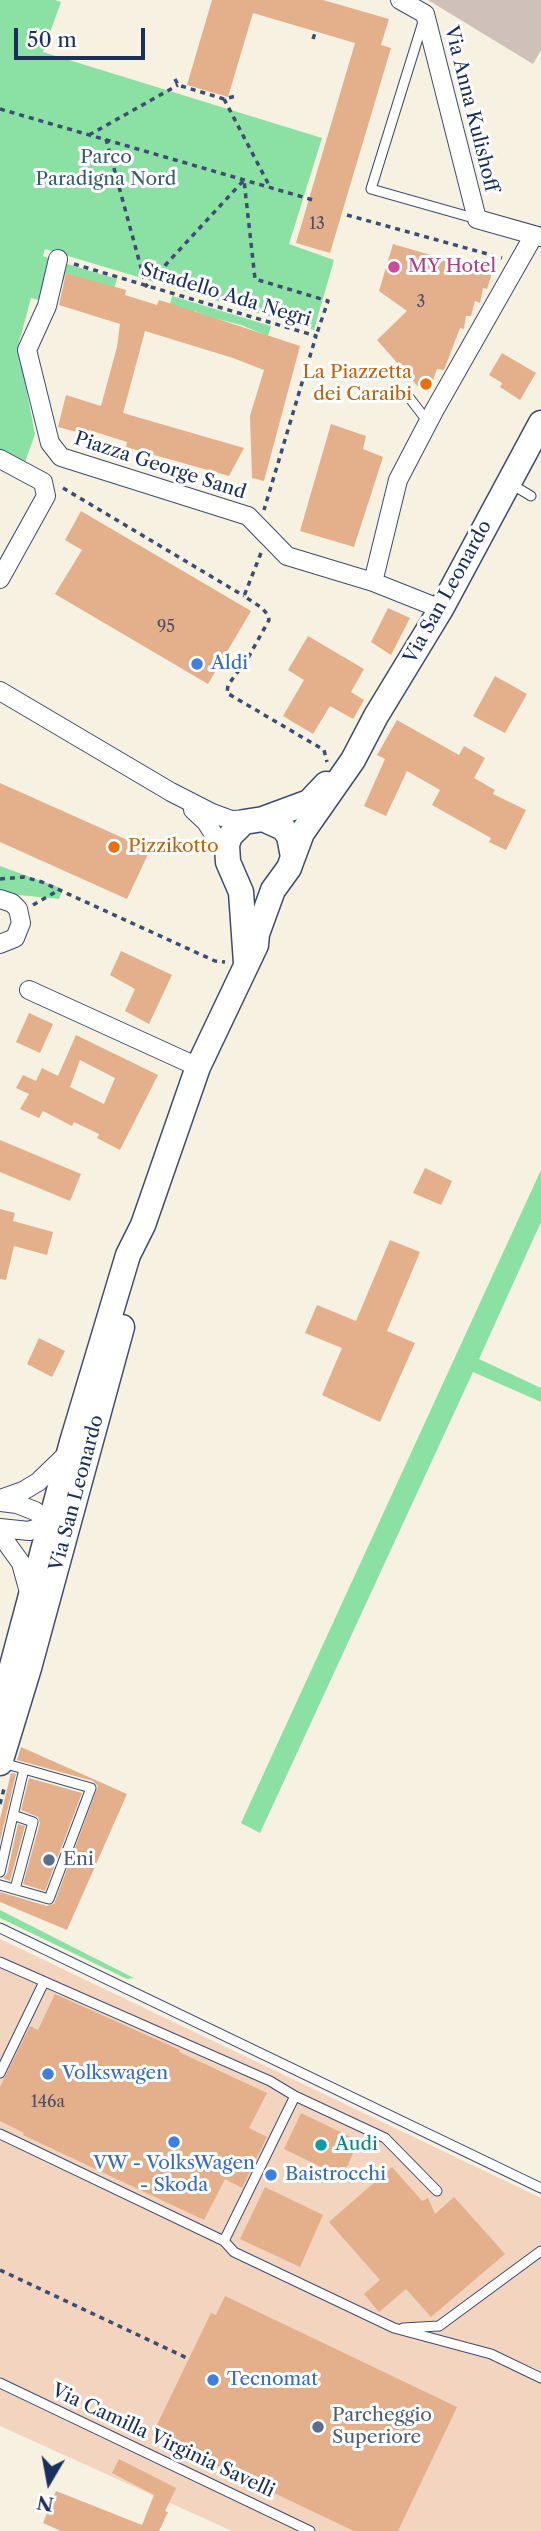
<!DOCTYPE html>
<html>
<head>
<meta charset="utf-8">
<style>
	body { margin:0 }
	#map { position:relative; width:541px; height:2531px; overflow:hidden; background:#f6f1e1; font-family:"Libre Caslon Text",serif }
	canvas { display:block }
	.north { position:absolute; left:14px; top:2447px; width:70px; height:70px; -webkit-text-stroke:5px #fff; paint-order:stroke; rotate:190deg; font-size:19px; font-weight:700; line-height:28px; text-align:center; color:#1b2f5e }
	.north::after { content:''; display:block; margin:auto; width:24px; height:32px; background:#1b2f5e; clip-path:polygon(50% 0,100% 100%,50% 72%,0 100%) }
	.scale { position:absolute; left:14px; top:28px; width:131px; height:32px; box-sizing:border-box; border:4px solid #1b2f5e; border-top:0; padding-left:9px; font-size:21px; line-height:24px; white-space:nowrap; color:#1b2f5e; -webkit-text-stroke:5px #fff; paint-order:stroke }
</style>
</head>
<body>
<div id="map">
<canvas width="541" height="2531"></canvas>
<div class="north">N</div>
<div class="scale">50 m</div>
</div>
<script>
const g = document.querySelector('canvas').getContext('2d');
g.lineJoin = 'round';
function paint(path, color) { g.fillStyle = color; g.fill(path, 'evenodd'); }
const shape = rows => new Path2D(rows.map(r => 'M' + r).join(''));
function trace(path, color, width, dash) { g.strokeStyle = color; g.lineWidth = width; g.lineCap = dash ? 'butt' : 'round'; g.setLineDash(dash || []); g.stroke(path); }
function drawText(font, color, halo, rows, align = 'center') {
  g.font = font + ' "Libre Caslon Text",serif'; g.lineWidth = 6; g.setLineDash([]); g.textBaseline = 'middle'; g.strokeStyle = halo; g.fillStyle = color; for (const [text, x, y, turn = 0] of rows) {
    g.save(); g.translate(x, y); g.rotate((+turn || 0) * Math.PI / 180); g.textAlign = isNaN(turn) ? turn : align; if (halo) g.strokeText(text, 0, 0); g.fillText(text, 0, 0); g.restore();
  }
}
paint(shape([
	[0,1939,541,2198,541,2531,232,2531,0,2426]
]), '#f3d4be');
paint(shape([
	[428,0,541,0,541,50,533,64]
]), '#cfc0ba');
paint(shape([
	[0,0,55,0,61,2,43,52,322,138,289,244,334,260,314,330,45,249,43,256,54,260,43,301,31,298,18,346,35,434,23,468,0,454],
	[64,263,117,279,114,289,66,273,56,305,49,303],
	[172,296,271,326,268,336,241,325,206,316,195,311,193,315,170,304],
	[0,866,63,889,59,899,0,893],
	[541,1170,541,1222,479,1359,541,1388,541,1402,473,1372,260,1833,241,1823],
	[0,1910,134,1978,127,1979,0,1918]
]), '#8be1a4');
paint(shape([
	[212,0,323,0,389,19,381,45,391,48,330,253,296,243,355,43,253,13,228,97,187,85],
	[393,244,492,273,487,289,483,288,480,303,475,301,471,316,466,316,464,329,460,328,444,370,437,369,429,392,422,391,377,340,407,311,379,291],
	[66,273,126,290,125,295,157,305,159,300,172,304,300,346,264,481,252,478,250,416,264,370,233,358,145,331,123,413,244,448,229,476,126,447,127,442,89,430,88,435,58,427,66,395,101,406,117,347,120,324,59,305],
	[502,353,536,373,520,400,500,387,502,383,489,375],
	[331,424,366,436,363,449,383,457,354,547,300,531],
	[81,511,251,611,208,684,55,594,82,550,65,540],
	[388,608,410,618,391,655,371,642],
	[308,636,364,669,351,692,364,700,353,719,330,706,313,734,283,716,304,680,288,670],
	[495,676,527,694,505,733,473,716],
	[397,720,459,755,464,746,485,758,474,778,495,790,493,794,526,810,506,850,489,842,491,838,432,805,440,790,407,771,386,816,364,806,385,759,377,755],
	[0,783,150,850,127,899,0,842],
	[121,951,172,975,149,1024,125,1011,135,989,110,975],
	[29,1013,53,1024,40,1053,16,1042],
	[76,1035,158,1075,120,1150,97,1138,99,1134,74,1122,72,1126,43,1111,39,1118,20,1109,29,1094,16,1088,23,1075,36,1081,42,1068,58,1076],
	[80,1060,115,1078,104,1104,70,1087],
	[0,1140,81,1174,70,1201,0,1172],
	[425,1168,452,1181,441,1205,413,1193],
	[0,1209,15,1213,13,1221,53,1232,47,1255,14,1246,6,1280,0,1279],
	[390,1240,420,1252,387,1331,415,1343,380,1422,322,1395,342,1348,305,1333,317,1305,356,1321],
	[39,1338,65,1351,52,1377,27,1364],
	[21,1747,127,1794,67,1930,0,1902,0,1892,47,1906,54,1904,98,1786,93,1781,17,1760],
	[11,1773,16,1774,0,1841,0,1819],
	[29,1778,82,1793,45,1891,23,1884,40,1823,38,1817,21,1810],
	[18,1824,25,1826,10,1881,3,1878,7,1874],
	[55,1994,180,2050,179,2052,267,2093,249,2128,267,2137,242,2188,225,2179,204,2220,23,2135,24,2133,0,2121,0,2087,30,2026,38,2030],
	[301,2113,359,2141,342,2177,284,2149],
	[392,2167,422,2201,428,2198,435,2214,454,2197,505,2254,431,2317,406,2289,379,2312,364,2294,380,2280,329,2222],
	[265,2187,323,2215,300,2267,240,2239],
	[225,2296,457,2407,398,2531,354,2531,152,2435,211,2313,216,2315],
	[119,2459,176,2488,165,2511,168,2512,159,2531,61,2531,43,2523,56,2491,142,2525,154,2495,112,2473]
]), '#e3b08b');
const service = shape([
	[423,22,371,189,477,219],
	[408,396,428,422],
	[511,484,531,496],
	[0,1872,13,1815],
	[0,1885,49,1899,91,1788,10,1765],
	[15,1889,33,1822,13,1815,24,1769],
	[0,1928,541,2188],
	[0,1962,270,2081,295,2096,385,2138,437,2191],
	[0,2073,44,1982],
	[0,2134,224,2241,234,2252,394,2328,491,2354,541,2378],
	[224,2241,295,2096],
	[403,2328,439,2326,541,2251],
	[0,2383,310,2531]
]);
const minor = shape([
	[400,0,425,14,477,219,541,237],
	[58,259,47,306,27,350,50,443,61,457,248,516,287,556,373,582,441,609],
	[0,459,43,482,46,496,0,579],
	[373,582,398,480,434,411,534,235],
	[0,691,171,792,212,813,231,820,253,819],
	[193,810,206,822,226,854],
	[0,899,12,903,18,909,21,923,15,938,0,944],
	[29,990,198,1067],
	[0,1499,23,1491,38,1482,66,1455],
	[0,1502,17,1504,35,1511,46,1519,53,1531],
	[0,1528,29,1531,57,1521],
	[0,1534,21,1563,29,1592]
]);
const secondary = shape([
	[263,819,309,802,326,784],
	[293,857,302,833,353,760,376,716,441,609,541,423],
	[0,1711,72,1442,128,1255,143,1225,198,1067,256,945,257,934,273,890,289,868,293,857,289,836,283,828,263,819,244,822,230,836,227,845,228,862,241,892,246,963],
	[0,1763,29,1668,122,1327]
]);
trace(service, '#3c4c72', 11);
trace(minor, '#3c4c72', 20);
trace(secondary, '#3c4c72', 27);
trace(shape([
	[313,39,315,33],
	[175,79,178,85,224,99,236,96],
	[224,99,270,187],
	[0,109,313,200],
	[89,135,178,85],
	[106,139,146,286,244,180,255,279,328,301,316,336],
	[347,215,502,258],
	[74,264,316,336,264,510],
	[63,488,244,596],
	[261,553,244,596,262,608,268,615,269,620,248,658,228,685,227,693,324,750,327,762],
	[0,879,24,877,42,882,215,961,225,962],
	[33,905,59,890],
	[0,1804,5,1785],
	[0,2270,189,2359]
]), '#3c4c72', 3.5, [5, 5]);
trace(service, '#fff', 9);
trace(minor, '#fff', 18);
trace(secondary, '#fff', 24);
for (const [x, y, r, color] of [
	[394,267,7,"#d1479c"],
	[426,384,7,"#e8710a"],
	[197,664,7,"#3f7fe0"],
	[114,847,7,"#e8710a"],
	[49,1860,7,"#5c6f8a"],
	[48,2074,7,"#3f7fe0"],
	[174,2142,7,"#3f7fe0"],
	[321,2145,7,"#0f9aa8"],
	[271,2175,7,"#3f7fe0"],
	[213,2380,7,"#3f7fe0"],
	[318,2427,7,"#5c6f8a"]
]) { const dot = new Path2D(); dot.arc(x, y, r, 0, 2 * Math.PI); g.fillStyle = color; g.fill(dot); trace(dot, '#fff', 2.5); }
drawText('16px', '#4d4f69', null, [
	["13",317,224],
	["3",421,302],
	["95",166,627],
	["146a",48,2102]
]);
drawText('19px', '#1b2f5e', '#fff', [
	["Via Anna Kulishoff",471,109,76],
	["Stradello Ada Negri",226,295,17],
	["Piazza George Sand",160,466,18],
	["Via San Leonardo",448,592,-61],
	["Via San Leonardo",77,1493,-75],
	["Via Camilla Virginia Savelli",163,2441,25]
]);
drawText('19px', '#375c70', '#fff', [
	["Parco",106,158],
	["Paradigna Nord",106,180]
]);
drawText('19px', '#b23c85', '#fff', [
	["MY Hotel",408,267]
], 'left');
drawText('19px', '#c56008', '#fff', [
	["La Piazzetta",412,373],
	["dei Caraibi",412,395],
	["Pizzikotto",128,847,"left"]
], 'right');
drawText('19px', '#366cbe', '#fff', [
	["Aldi",211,664],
	["Volkswagen",62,2074],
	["VW - VolksWagen",174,2164,"center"],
	["- Skoda",174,2186,"center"],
	["Baistrocchi",285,2175],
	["Tecnomat",227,2380]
], 'left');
drawText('19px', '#4e5e75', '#fff', [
	["Eni",63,1860],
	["Parcheggio",332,2416],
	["Superiore",332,2438]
], 'left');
drawText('19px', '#0d838f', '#fff', [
	["Audi",335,2145]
], 'left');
</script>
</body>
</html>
